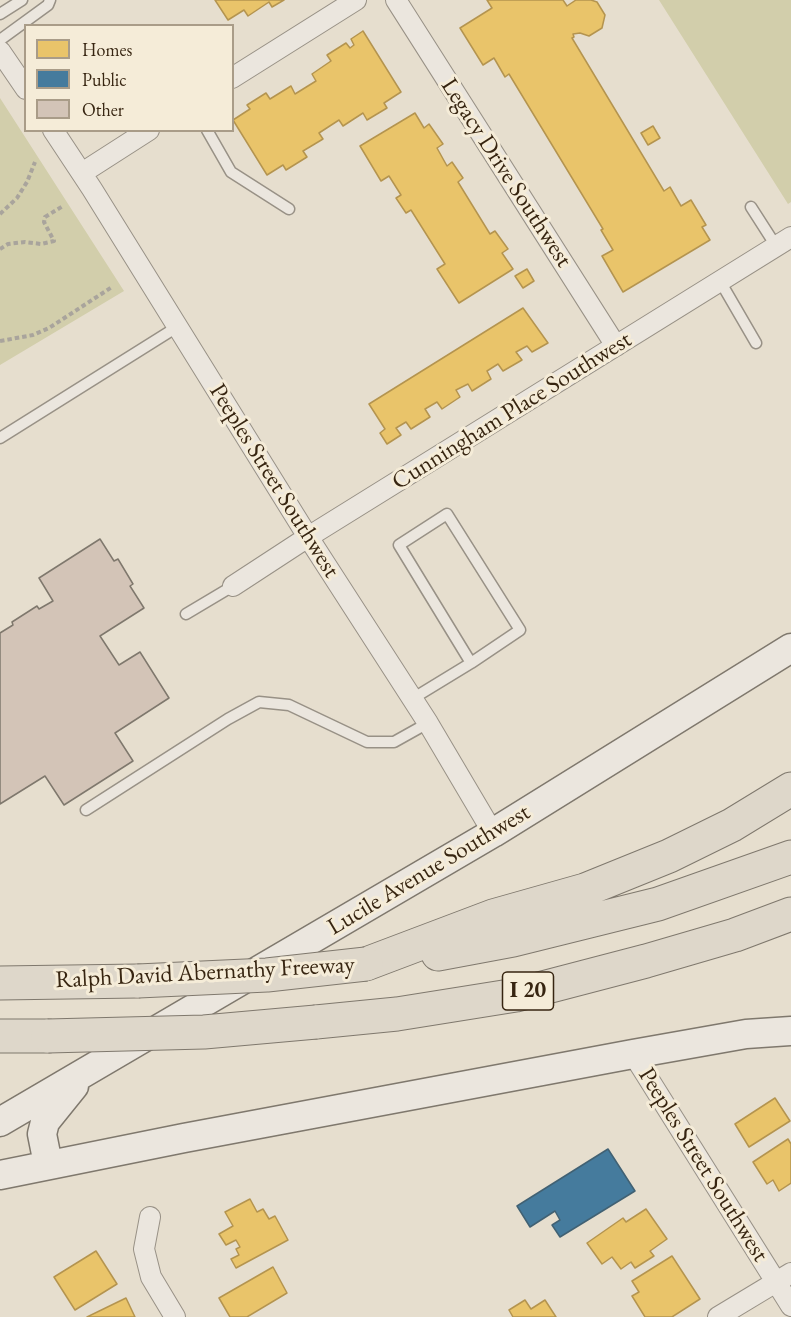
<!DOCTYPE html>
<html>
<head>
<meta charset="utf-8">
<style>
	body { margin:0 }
	#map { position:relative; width:791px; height:1317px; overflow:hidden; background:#e6dece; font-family:"EB Garamond",serif }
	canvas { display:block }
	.legend { position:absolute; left:24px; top:24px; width:210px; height:108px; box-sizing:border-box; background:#f5ecd8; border:2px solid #a99c88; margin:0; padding:8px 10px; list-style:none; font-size:18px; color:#372511 }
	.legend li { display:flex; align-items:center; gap:12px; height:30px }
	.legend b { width:30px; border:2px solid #a99c88 }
</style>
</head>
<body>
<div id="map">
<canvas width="791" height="1317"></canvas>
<ul class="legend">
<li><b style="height:16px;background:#e9c46a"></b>Homes</li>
<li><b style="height:16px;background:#457b9d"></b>Public</li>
<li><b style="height:16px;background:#d3c4b7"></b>Other</li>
</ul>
</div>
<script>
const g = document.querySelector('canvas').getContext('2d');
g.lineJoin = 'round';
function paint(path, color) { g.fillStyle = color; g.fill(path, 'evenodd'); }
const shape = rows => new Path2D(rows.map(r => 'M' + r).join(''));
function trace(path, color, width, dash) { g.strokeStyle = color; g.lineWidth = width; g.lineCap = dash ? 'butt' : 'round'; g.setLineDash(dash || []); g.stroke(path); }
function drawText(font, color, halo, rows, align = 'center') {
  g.font = font + ' "EB Garamond",serif'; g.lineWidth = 6; g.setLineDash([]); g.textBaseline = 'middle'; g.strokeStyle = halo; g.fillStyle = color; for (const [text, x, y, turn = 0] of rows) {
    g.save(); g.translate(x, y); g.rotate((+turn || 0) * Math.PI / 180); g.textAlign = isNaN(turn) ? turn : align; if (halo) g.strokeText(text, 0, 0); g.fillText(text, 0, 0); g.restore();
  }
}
paint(shape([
	[659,0,791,0,791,202,788,204],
	[0,98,124,291,0,365]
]), '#d2ceab');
const homes = shape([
	[215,0,284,0,272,7,269,2,248,16,244,10,228,20,215,0],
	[487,0,563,0,567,6,576,0,591,0,597,2,605,15,602,28,589,36,580,33,573,34,574,37,572,38,664,191,670,187,681,206,691,200,706,225,702,227,710,240,623,292,602,256,613,250,601,230,603,229,509,74,505,77,494,58,483,65,460,28,492,8,487,0],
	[363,31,401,92,384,103,387,108,367,120,363,113,343,126,339,120,319,133,323,139,303,151,307,157,286,170,283,165,267,175,233,120,250,109,247,105,266,93,270,99,291,86,295,94,316,81,312,74,331,61,327,55,346,43,350,48,354,45,351,39,363,31],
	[415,113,424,128,429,124,443,144,437,148,447,166,452,162,463,178,458,182,490,234,495,231,508,249,502,253,513,269,459,303,437,269,445,264,411,210,406,213,396,198,401,195,389,176,381,181,360,146,415,113],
	[653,126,660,138,648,145,641,133,653,126],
	[527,269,534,281,523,288,515,276,527,269],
	[523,308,548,343,532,352,527,346,516,352,522,360,503,371,498,364,487,371,491,379,472,391,468,384,456,390,460,397,442,409,437,402,425,409,430,417,411,429,406,422,396,428,401,435,387,444,380,433,385,429,369,404,523,308],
	[775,1098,790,1121,749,1147,735,1124,775,1098],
	[788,1139,791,1144,791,1183,779,1191,773,1180,767,1184,753,1162,788,1139],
	[250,1199,257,1212,263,1209,269,1219,275,1216,288,1240,236,1268,231,1259,239,1255,236,1249,240,1247,236,1240,226,1245,219,1234,233,1226,225,1212,250,1199],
	[646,1209,667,1239,650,1251,654,1256,635,1268,631,1262,621,1269,612,1257,602,1264,587,1243,623,1218,626,1222,646,1209],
	[96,1251,117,1284,75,1310,54,1277,96,1251],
	[672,1256,700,1299,672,1317,645,1317,632,1296,639,1292,632,1281,672,1256],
	[273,1267,287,1293,247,1317,230,1317,219,1298,273,1267],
	[126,1298,135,1317,87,1317,126,1298],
	[525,1300,531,1309,545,1300,556,1317,513,1317,509,1310,525,1300]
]);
paint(homes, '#e9c46a');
trace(homes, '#b4944f', 1.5);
const public = shape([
	[608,1149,635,1191,560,1237,552,1225,560,1220,555,1211,530,1227,517,1206,608,1149]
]);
paint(public, '#457b9d');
trace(public, '#416173', 1.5);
const building = shape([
	[100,539,114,561,118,559,133,584,130,586,144,608,100,636,119,665,140,652,169,698,115,733,133,761,64,805,45,776,0,804,0,633,13,625,12,622,37,606,39,609,53,601,39,578,100,539]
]);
paint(building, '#d3c4b7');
trace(building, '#7f786d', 1.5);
const lane = shape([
	[0,14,22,0],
	[0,40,48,5,50,0],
	[207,130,231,172,289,209],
	[751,207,776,246],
	[720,281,756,343],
	[0,438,177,327],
	[186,614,233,586],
	[412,699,471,663,520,630,447,514,399,545,471,663],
	[86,810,228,719,259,702,289,705,367,742,394,742,428,723]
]);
const street = shape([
	[396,0,616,346],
	[0,51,26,89],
	[232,78,356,0],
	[53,130,92,189,308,537,428,723,493,833],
	[82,173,149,130],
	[233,586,308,537,791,237],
	[633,1054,791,1306],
	[150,1217,144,1249,151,1277,175,1317],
	[718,1317,791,1273]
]);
const secondary = shape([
	[0,1122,493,833,791,648],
	[48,1164,42,1134,45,1122,74,1086],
	[0,1175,184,1138,633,1054,746,1034,791,1031]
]);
const highway = shape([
	[438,954,513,940,658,904,791,857],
	[366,964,493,916,585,890,669,856,732,825,791,789],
	[0,983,138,981],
	[316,1022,397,1014,516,995,646,961,735,935,791,914],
	[0,1036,48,1036]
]);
trace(lane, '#989186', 13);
trace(street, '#989186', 22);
trace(secondary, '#7f786d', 31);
trace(highway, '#7f786d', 35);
trace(shape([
	[0,214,17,198,27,182,35,162],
	[0,249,8,244,25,242,41,244,54,241,44,222,45,217,63,206],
	[0,341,33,335,49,328,112,287]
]), '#a9a49c', 4, [4.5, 3]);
trace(lane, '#ebe6de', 10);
trace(street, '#ebe6de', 20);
trace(secondary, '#ebe6de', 28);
trace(highway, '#ded7ca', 33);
const highwayBridge = shape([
	[138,981,267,975,366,964],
	[48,1036,204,1032,316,1022]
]);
trace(highwayBridge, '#7f786d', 35, []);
trace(highwayBridge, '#ded7ca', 33);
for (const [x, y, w] of [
	[528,991,51]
]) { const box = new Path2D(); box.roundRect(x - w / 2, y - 19, w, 38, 4.5); g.fillStyle = '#f5ecd8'; g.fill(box); trace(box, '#372511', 1.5); }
drawText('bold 22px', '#372511', null, [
	["I 20",528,991]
]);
drawText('24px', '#372511', '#f5ecd8', [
	["Legacy Drive Southwest",506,173,57],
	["Cunningham Place Southwest",512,411,-32],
	["Peeples Street Southwest",274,481,58],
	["Lucile Avenue Southwest",429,870,-31],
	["Ralph David Abernathy Freeway",205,973,-3],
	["Peeples Street Southwest",703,1165,58]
]);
</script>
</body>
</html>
